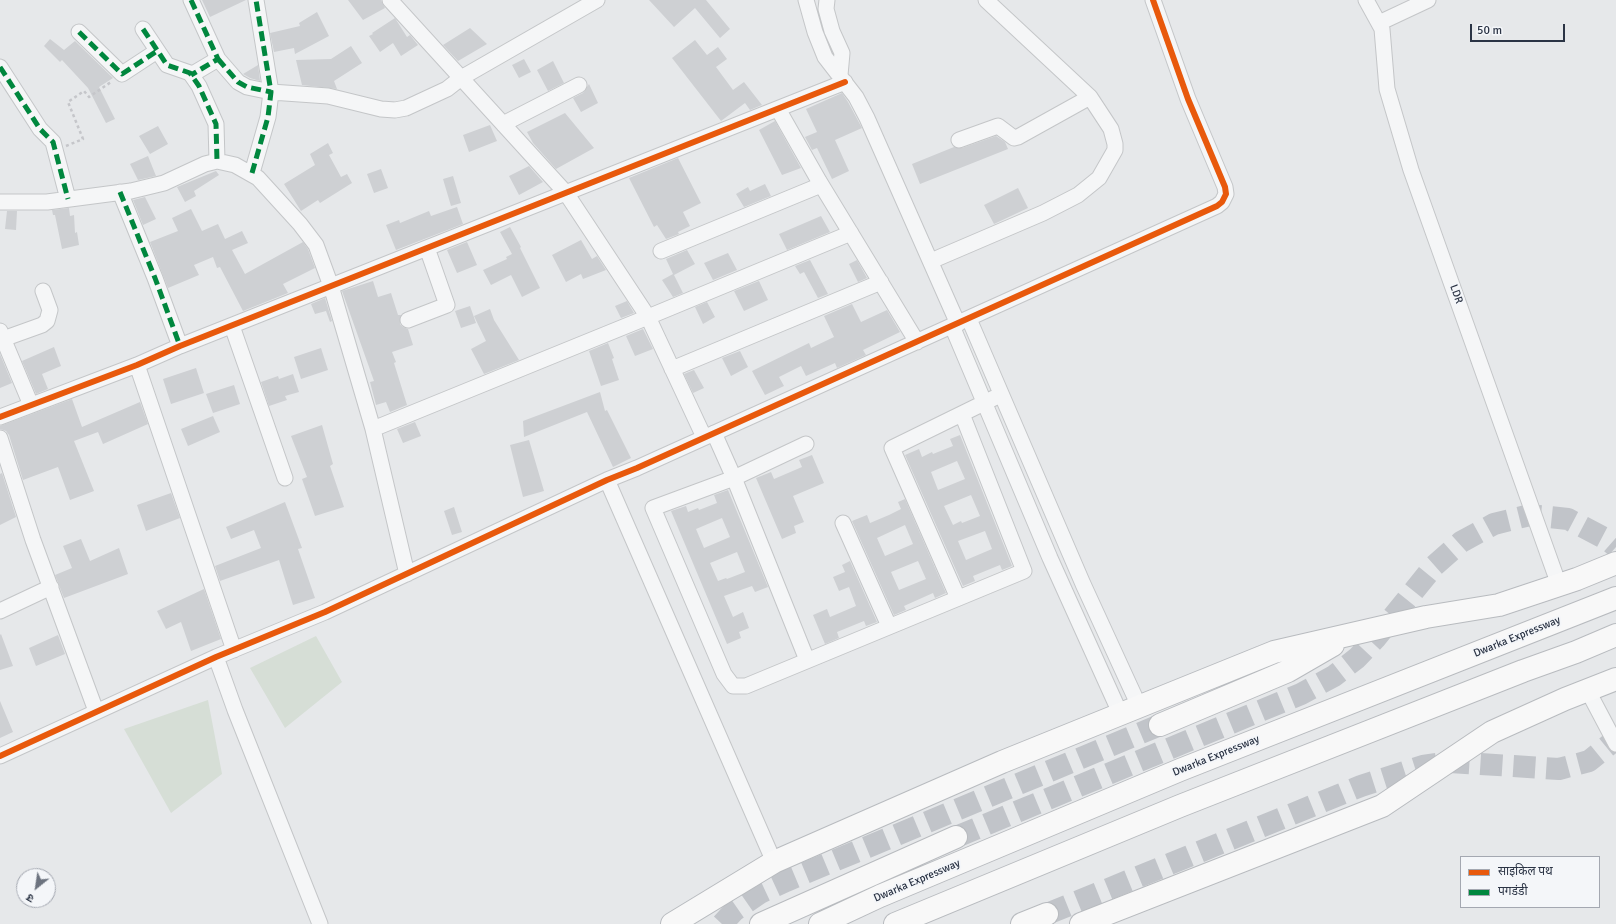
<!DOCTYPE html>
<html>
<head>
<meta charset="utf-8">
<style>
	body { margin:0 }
	#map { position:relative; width:1616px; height:924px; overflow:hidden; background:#e6e8ea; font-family:Signika,"Noto Sans Devanagari",sans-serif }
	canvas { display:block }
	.legend { position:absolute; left:1460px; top:856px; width:140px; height:52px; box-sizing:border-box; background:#f4f6f9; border:1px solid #a4a8b1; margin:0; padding:5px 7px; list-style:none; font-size:12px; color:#2b3445 }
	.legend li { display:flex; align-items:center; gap:8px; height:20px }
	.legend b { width:20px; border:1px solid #a4a8b1 }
	.north { position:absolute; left:16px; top:868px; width:40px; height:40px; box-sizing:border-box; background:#f4f6f9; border:1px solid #a4a8b1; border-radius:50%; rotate:210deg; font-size:11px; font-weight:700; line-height:16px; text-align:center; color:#2b3445 }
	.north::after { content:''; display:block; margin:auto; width:14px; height:18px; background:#6c737f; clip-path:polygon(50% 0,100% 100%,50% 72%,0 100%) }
	.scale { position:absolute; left:1470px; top:24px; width:95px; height:18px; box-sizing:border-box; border:2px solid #2b3445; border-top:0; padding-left:5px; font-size:12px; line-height:14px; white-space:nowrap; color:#2b3445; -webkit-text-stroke:3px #f4f6f9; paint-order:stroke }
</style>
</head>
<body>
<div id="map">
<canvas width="1616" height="924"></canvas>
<ul class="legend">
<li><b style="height:5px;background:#e8590c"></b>साइकिल पथ</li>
<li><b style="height:5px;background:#00873e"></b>पगडंडी</li>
</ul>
<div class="north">उ</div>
<div class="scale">50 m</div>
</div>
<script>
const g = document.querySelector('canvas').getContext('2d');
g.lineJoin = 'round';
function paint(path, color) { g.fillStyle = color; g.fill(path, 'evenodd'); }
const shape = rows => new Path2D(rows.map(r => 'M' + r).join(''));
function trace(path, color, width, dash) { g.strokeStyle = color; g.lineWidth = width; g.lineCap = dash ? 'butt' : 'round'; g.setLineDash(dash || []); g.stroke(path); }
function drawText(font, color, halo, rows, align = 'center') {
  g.font = font + ' Signika,sans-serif'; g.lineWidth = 4; g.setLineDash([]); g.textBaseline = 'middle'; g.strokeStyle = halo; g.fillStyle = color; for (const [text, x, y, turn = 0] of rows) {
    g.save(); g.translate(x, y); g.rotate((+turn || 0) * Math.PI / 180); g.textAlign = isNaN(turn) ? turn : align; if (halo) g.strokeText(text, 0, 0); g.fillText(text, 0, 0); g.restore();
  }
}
paint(shape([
	[316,636,342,682,285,728,250,668],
	[208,700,222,774,171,813,124,729]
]), '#d6ded6');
paint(shape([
	[202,0,246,0,210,17],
	[348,0,381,0,385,8,363,20],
	[649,0,706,0,730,29,720,38,695,8,674,27],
	[317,12,329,36,295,54,294,48,274,52,270,33,300,26,299,23],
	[395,18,407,37,410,35,418,45,401,56,393,43,380,52,369,36,373,34,372,33],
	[470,28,487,44,458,61,443,45],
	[50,39,64,50,75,41,113,78,99,87,115,119,106,123,88,88,62,60,60,62,44,46],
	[695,40,707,55,718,47,727,59,716,67,733,90,744,82,762,105,750,110,745,103,721,121,672,58],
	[351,46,362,63,334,81,337,89,302,85,296,60,331,59],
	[524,59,531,72,519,78,512,65],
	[553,61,564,83,548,91,537,70],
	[258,65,260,81,250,78,243,74],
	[589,84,598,103,581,112,573,98,583,93],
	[842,93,848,102,862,128,835,140,849,171,832,179,817,148,812,150,805,137,817,132,806,109],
	[565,113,594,148,556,169,533,143,527,132],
	[775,121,801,168,782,175,759,130],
	[490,125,497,141,469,152,463,135],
	[158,126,168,144,150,154,139,136],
	[996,136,1005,142,1008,149,920,184,912,164,954,147,962,148],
	[328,143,333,153,329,155,341,177,347,174,352,183,320,203,318,200,301,211,284,184,315,165,310,154],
	[148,156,156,176,138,180,130,164],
	[678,158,701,203,683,212,690,226,678,232,679,234,666,239,657,225,654,227,629,178],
	[529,166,543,182,519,195,509,176],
	[381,169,388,188,374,193,367,174],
	[216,171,219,175,194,191,196,196,185,202,177,187],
	[453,176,461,203,451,206,443,179],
	[765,184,771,196,744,207,736,194,748,187,750,191],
	[1018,188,1028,208,994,224,984,205],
	[145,197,156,219,143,225,133,200],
	[457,207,463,224,396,250,386,225,399,220,400,223,429,211,431,216],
	[69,208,70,216,74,215,75,233,77,232,79,245,62,249,55,215,53,215,52,210],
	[191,209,202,231,218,224,225,239,242,231,248,243,232,250,245,274,303,242,308,249,315,268,283,284,288,293,243,311,220,267,217,268,213,257,194,265,199,275,168,288,150,242,178,231,172,218],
	[7,211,17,211,16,230,5,229],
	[821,216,830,232,787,250,779,234],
	[510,227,521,247,520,248,540,288,522,297,511,275,491,285,483,270,507,259,506,257,512,254,500,232],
	[581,240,592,259,597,256,606,270,583,279,581,274,566,282,552,255],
	[467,242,477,265,457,273,447,250],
	[687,250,695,264,674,275,683,293,673,297,662,280,673,274,666,259],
	[728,253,737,270,713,280,704,263],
	[810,260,828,294,818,298,804,272,800,274,795,266],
	[857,260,867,278,858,282,849,264],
	[373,281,378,297,391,293,398,315,401,315,400,324,403,327,408,329,413,345,392,352,396,362,394,363,407,405,390,412,386,402,376,405,370,382,374,381,342,291],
	[759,281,768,300,744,311,734,291],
	[325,298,332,321,330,322,326,311,315,314,311,304],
	[627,301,634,313,621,318,615,306],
	[707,302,715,317,703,324,695,307],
	[852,304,861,322,887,310,900,332,863,350,866,355,837,368,835,363,806,376,801,366,779,377,784,386,765,395,752,371,809,343,811,348,834,337,824,316],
	[470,306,476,323,461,328,455,311],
	[490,309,494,320,519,360,484,374,471,349,486,341,474,316],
	[643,329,653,349,635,356,626,336],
	[608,343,614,358,612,359,619,380,601,386,589,351],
	[54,347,61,366,42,374,48,389,36,394,22,361],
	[321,348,328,370,301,379,294,357],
	[740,351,748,367,731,376,722,358],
	[0,354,12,383,0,388],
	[196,368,204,393,171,404,163,379],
	[694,370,704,388,693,393,684,374],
	[293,374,299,392,285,396,287,400,269,406,261,382,278,376,279,379],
	[234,385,240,404,213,413,206,394],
	[600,392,605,411,607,410,631,458,613,467,587,412,524,437,523,421],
	[72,399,82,427,140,402,148,424,103,444,98,432,74,441,94,491,70,500,58,467,23,480,9,435,6,431,0,429,0,426],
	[213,416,220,432,188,446,181,429],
	[415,422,421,436,403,443,397,429],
	[322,425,333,464,330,466,344,507,315,516,302,479,307,477,291,436],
	[960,435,1012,566,1002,570,1000,565,973,576,975,581,963,586,905,455,919,449,922,457,932,452,933,454,953,446,950,439],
	[957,461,965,479,938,490,931,472],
	[971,495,980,516,962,523,961,521,953,525,944,506],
	[985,531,992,549,966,560,958,541],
	[529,440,544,491,523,497,510,445],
	[812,455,824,483,793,496,804,522,794,526,796,533,782,539,756,478,771,472,774,479,802,467,799,460],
	[2,473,16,517,0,525,0,474],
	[728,490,768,587,755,592,752,586,724,596,733,617,743,612,749,628,739,632,741,638,727,644,671,511,686,506,688,512,698,508,699,510,717,503,714,495],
	[722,518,730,537,704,548,696,529],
	[737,552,745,572,727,579,726,578,718,581,710,563],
	[171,493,180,518,146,531,137,505],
	[905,499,946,593,935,598,933,593,904,606,906,610,894,615,852,521,867,515,870,523,889,515,901,509,898,502],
	[905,525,913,544,885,556,877,538],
	[918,561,926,579,899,590,891,572],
	[285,502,302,548,298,549,315,598,293,605,279,560,220,581,215,566,261,548,254,530,231,539,226,527],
	[454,507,462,532,452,535,444,511],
	[81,539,90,561,119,548,128,574,64,598,55,575,72,568,63,546],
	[850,561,877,622,866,626,864,621,837,632,839,638,825,644,813,615,827,609,830,617,856,606,849,587,839,591,833,577,845,572,842,565],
	[204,589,221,639,191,651,181,622,166,629,157,611],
	[1,634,13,666,0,670,0,635],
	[58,635,65,654,36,666,29,648],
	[0,701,13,732,0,738]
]), '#ced0d3');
trace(shape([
	[956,837,1301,694,1334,676,1357,658,1375,639,1434,566,1461,542,1494,524,1530,515,1568,519,1608,540,1616,547],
	[1047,914,1361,786,1423,766,1450,762,1559,769,1589,761,1616,739],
	[722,924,734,911,760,893,786,881,1160,725]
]), '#c1c4c9', 22, [22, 11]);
const minor = shape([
	[191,0,218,59,191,75],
	[390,0,566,193,648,317,704,437],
	[806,0,815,32,825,57,856,97,867,118,958,324],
	[827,0,826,9,832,31,842,53,840,75],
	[1366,0,1382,29,1387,89,1411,170,1559,585],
	[1379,23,1428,0],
	[143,29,167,65,190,73,199,86,216,124,217,161],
	[79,32,122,74,157,51],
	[218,59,238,82,247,87,271,92,328,96,381,109,395,110,406,108,447,89,461,78,597,0],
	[0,67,40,129,53,142,68,199],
	[778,109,819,181,917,342],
	[503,124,579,85],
	[959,140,998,126,1014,138,1018,137,1090,97],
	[252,173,268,117,271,92,256,0],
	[120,192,155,278,180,346],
	[0,202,47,202,131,191,164,183,205,164,217,161,235,165,258,178,300,224,316,245,331,286,373,429,407,574],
	[661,251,821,185],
	[931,261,1043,213,1078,195,1099,178,1115,150,1115,144,1111,129,1090,97,986,0],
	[969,319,1083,584,1139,706],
	[408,320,447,305,427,248],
	[232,326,285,478],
	[952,326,1050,558,1120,713],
	[0,331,31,405],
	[3,339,42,325,47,321,50,310,43,291],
	[137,365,234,650],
	[672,369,881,282],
	[0,417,137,365,180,346,845,82],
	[373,429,648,317,851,233],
	[714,433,734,478,807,660],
	[0,438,33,540,96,711],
	[806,444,734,478,653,508,724,674,733,686,746,686,1024,571,962,414],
	[607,480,774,862],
	[843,523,889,626],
	[958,598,892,448,994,398],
	[0,611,51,587],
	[216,657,235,710,320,924],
	[1588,691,1616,744],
	[0,756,216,657,325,612,607,480,637,468,1217,206,1222,202,1226,194,1225,187,1188,99,1153,0]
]);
const highway = shape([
	[1160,725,1288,671,1333,645],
	[672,924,774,862,1002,762,1274,652,1426,617,1499,605,1577,579,1616,563],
	[761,924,956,837],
	[820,924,880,896,1180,770,1616,598],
	[895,924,1180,806,1523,671,1576,652,1616,635],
	[1022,924,1047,914],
	[1081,924,1382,806,1492,732,1565,699,1616,679]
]);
trace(minor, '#c4c6c8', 17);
trace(highway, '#b8bbbf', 24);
trace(shape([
	[66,146,83,139,68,102,84,91,89,97,111,82]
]), '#c5c6ca', 2.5, [3, 3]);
trace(minor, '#f5f6f7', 15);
trace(highway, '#f8f8f8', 22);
trace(shape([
	[191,0,218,59,191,75],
	[143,29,167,65,190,73,199,86,216,124,217,161],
	[79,32,122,74,157,51],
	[218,59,238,82,247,87,271,92],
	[0,67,40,129,53,142,68,199],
	[252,173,268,117,271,92,256,0],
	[120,192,155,278,180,346]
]), '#00873e', 5, [10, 5]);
trace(shape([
	[0,417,137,365,180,346,845,82],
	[0,756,216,657,325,612,607,480,637,468,1217,206,1222,202,1226,194,1225,187,1188,99,1153,0]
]), '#e8590c', 6);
drawText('11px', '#2b3445', '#f4f6f9', [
	["LDR",1456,294,70],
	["Dwarka Expressway",1517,637,-22],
	["Dwarka Expressway",1216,756,-22],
	["Dwarka Expressway",917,881,-23]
]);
</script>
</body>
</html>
